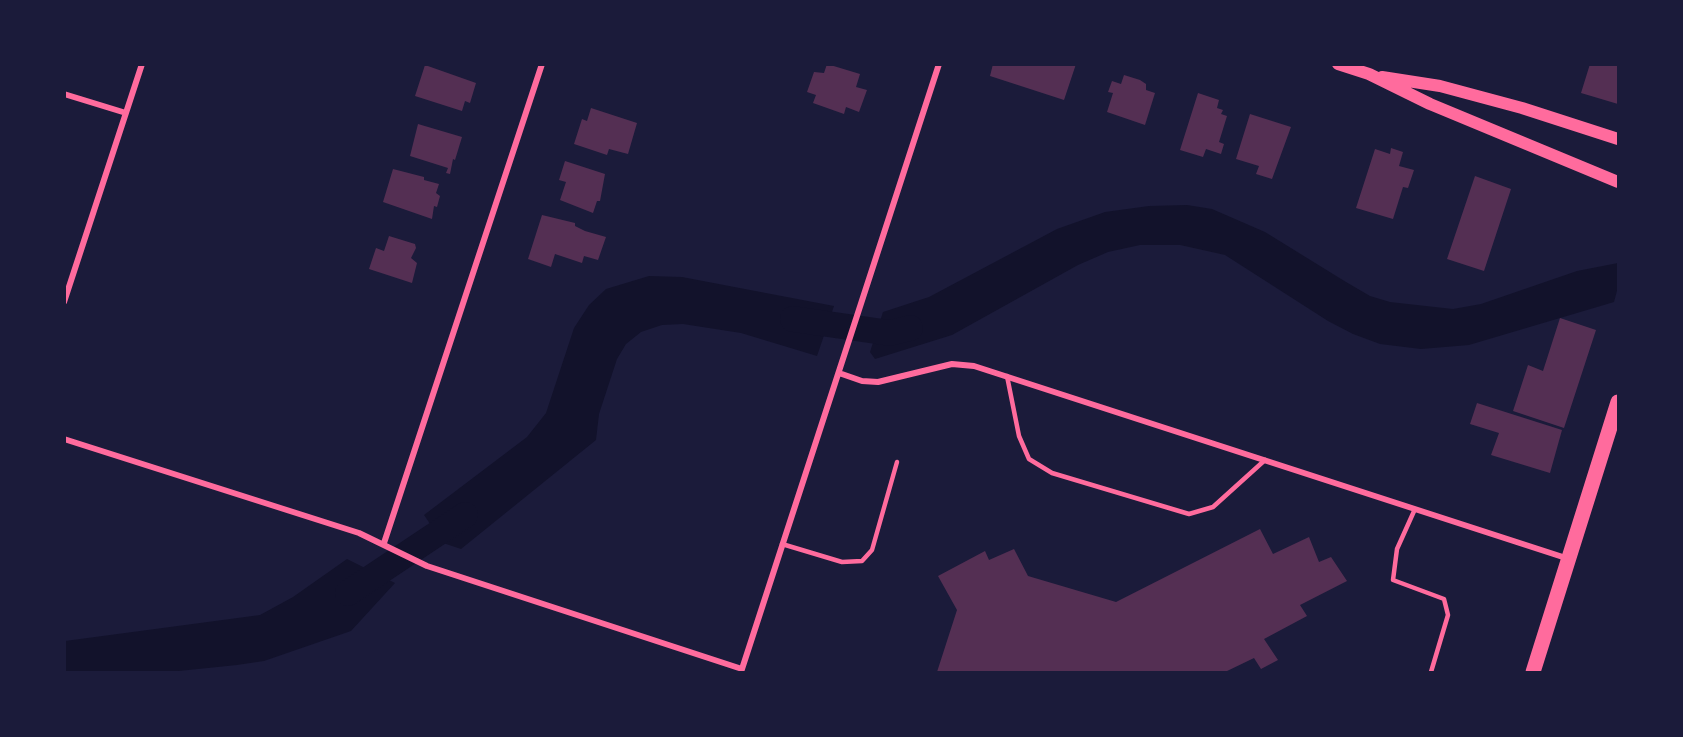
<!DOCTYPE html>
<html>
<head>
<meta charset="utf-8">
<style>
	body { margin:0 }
	#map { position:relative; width:1683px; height:737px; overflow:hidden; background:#1b1b3a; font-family:"IBM Plex Sans",sans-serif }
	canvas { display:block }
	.frame { position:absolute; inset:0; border:66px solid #1b1b3a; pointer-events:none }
</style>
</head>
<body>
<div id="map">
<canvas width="1683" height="737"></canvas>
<div class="frame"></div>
</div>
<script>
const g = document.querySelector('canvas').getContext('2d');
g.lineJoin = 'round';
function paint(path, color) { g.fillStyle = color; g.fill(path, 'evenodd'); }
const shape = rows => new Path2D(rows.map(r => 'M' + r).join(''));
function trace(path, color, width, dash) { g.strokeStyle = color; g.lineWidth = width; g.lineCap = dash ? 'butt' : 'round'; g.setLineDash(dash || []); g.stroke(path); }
paint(shape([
	[1187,205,1212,209,1265,232,1346,282,1370,296,1390,302,1453,309,1481,304,1577,271,1618,263,1618,287,1614,302,1469,345,1421,349,1380,344,1353,334,1328,321,1225,255,1180,245,1140,245,1108,252,1078,265,952,335,875,359,870,352,883,312,929,297,1057,229,1105,212,1149,206],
	[649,276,682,277,834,306,817,356,741,333,683,324,662,325,641,332,626,344,617,359,599,414,596,440,461,549,443,543,424,515,527,437,546,413,574,328,589,305,606,289],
	[347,559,395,583,351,631,264,661,237,665,169,672,65,672,65,641,260,615,293,597]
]), '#12122b');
trace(shape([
	[793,319,890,333,910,328],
	[348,593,465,515]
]), '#12122b', 26);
paint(shape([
	[827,64,860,74,856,87,867,90,859,112,846,107,844,114,813,103,816,95,807,92,814,72,824,73],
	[993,64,1076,64,1064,100,990,76],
	[1590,64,1618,64,1618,104,1581,93],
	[425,65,476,83,470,103,465,101,462,111,415,96],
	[1124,75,1140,80,1146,84,1146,90,1155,93,1145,125,1107,112,1113,93,1108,92,1112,81,1121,84],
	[1198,93,1219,100,1217,108,1223,110,1221,114,1227,116,1219,142,1224,144,1221,154,1206,149,1203,157,1180,150],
	[591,108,637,123,628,154,609,149,607,155,574,144,582,119,587,121],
	[1250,114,1291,127,1272,179,1256,174,1259,166,1236,159],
	[418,124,462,137,455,160,453,159,450,174,446,173,448,168,410,156],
	[1391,148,1403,152,1399,166,1414,170,1408,188,1403,187,1393,219,1356,208,1375,149,1390,154],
	[565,161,605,174,600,201,597,201,593,213,560,200,566,182,559,180],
	[393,169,424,177,424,180,439,184,436,193,440,196,437,207,434,206,432,219,383,202],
	[1475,176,1511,189,1484,271,1447,259],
	[542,215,575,223,575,226,585,231,606,237,598,260,584,256,582,263,555,254,551,267,528,259],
	[389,236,415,244,416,248,411,258,417,263,412,283,369,269,376,248,384,251],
	[1560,318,1596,330,1564,428,1513,411,1528,365,1543,371],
	[1477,403,1562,430,1550,473,1491,455,1499,433,1470,424],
	[1260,529,1273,554,1309,537,1319,562,1331,557,1347,581,1300,605,1307,616,1264,639,1278,660,1261,669,1254,658,1225,672,937,672,957,610,938,576,985,551,989,560,1014,549,1028,576,1116,602]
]), '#542f53');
trace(shape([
	[1007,376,1019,436,1029,459,1052,473,1189,514,1213,507,1265,460],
	[1415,509,1397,549,1393,580,1444,599,1448,615,1431,672],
	[782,544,842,562,862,561,872,550,897,462]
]), '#ff6b9d', 4.5);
trace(shape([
	[64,94,126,113],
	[64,302,142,64],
	[839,373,862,381,878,382,952,364,974,366,1569,559],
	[64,439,359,533,427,566,742,669],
	[384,543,542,64],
	[741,672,939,64]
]), '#ff6b9d', 6);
trace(shape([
	[1338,64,1369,74,1430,104,1618,182],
	[1382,77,1440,86,1522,108,1618,139]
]), '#ff6b9d', 12);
trace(shape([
	[1533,672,1618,402]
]), '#ff6b9d', 15);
</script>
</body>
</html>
